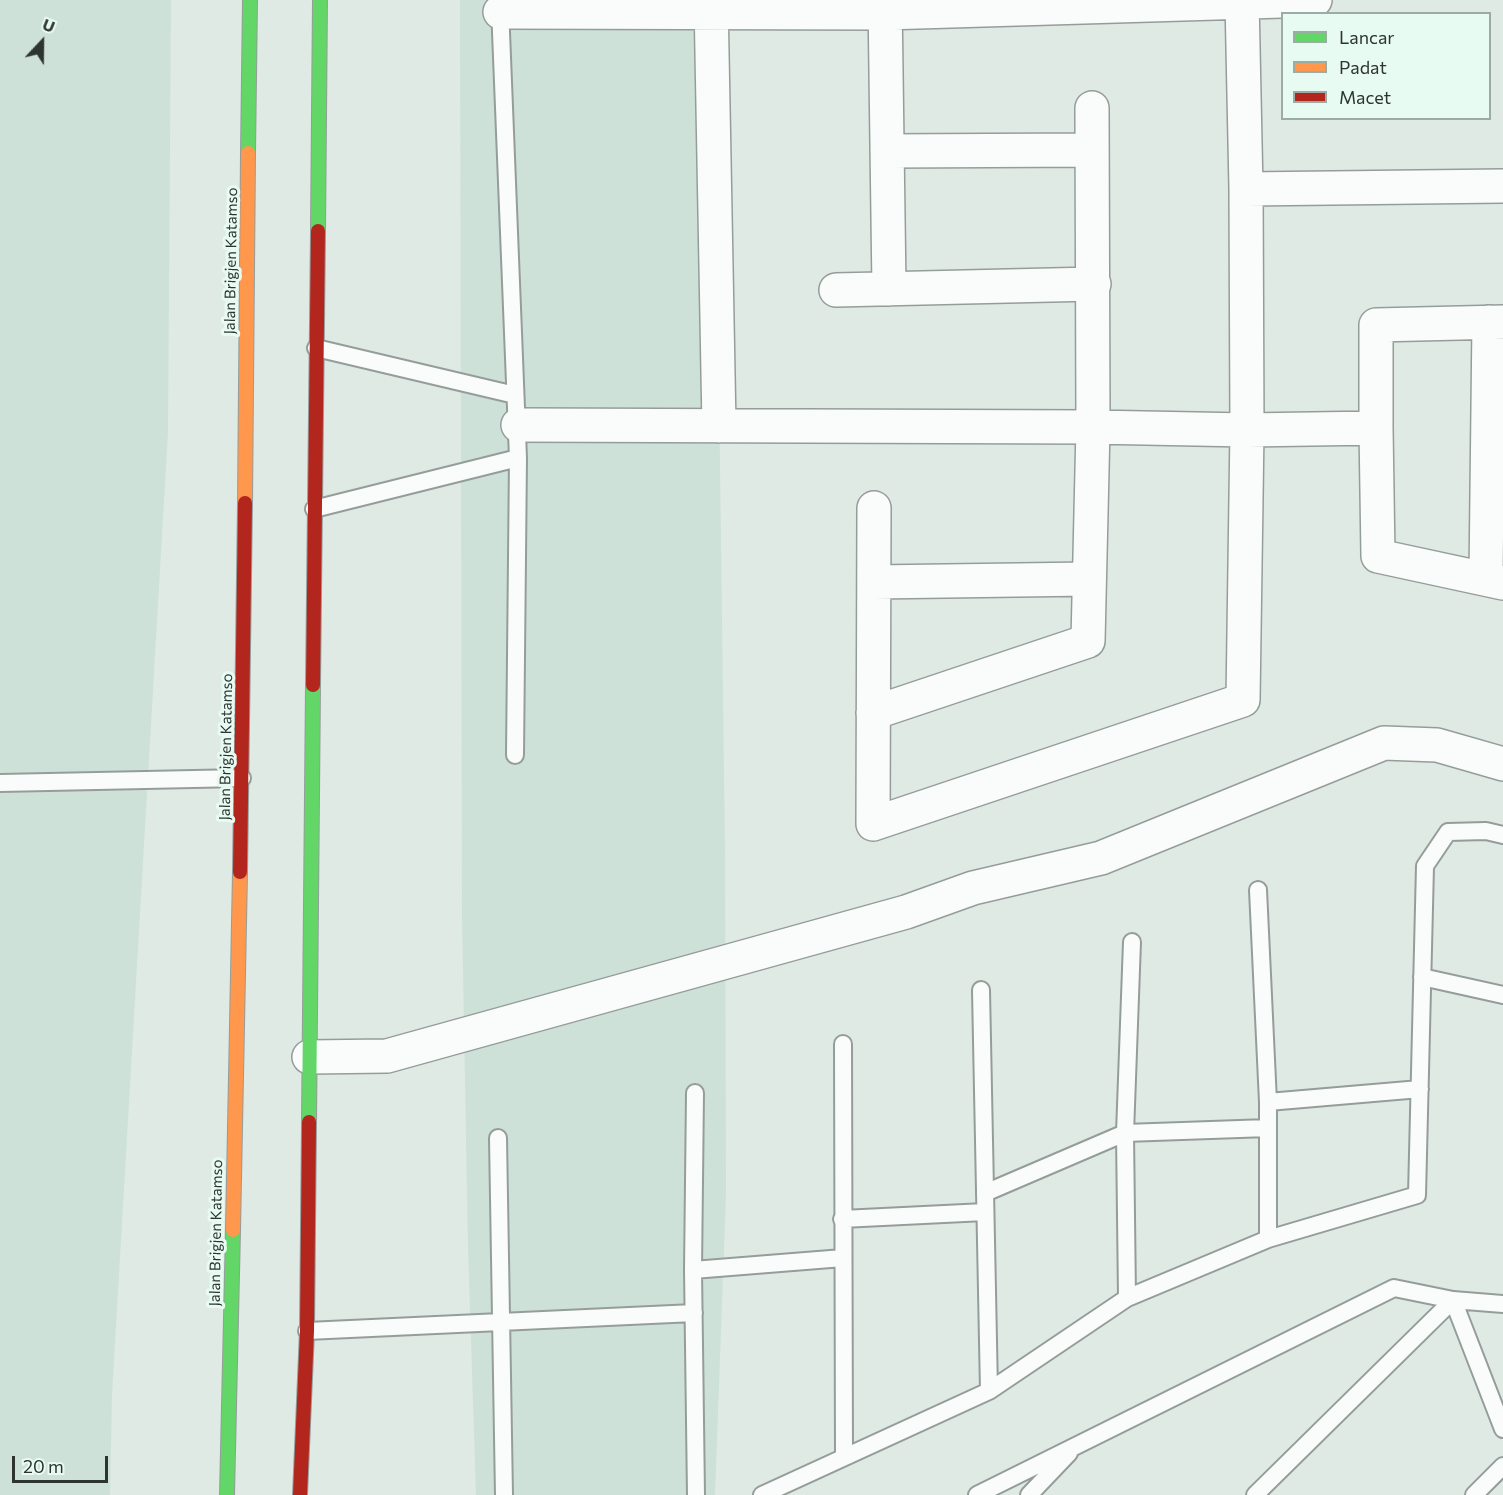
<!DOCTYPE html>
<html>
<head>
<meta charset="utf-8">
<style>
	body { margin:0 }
	#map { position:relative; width:1503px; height:1495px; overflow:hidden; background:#dfeae5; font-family:Commissioner,sans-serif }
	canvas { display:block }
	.legend { position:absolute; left:1281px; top:12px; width:210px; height:108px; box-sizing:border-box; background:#e8fbf2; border:2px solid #9daba5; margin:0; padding:8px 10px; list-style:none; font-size:18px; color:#2d3431 }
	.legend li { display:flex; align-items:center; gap:12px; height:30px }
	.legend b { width:30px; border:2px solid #9daba5 }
	.north { position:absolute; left:12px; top:12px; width:60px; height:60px; -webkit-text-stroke:4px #e8fbf2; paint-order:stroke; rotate:22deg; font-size:16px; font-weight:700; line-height:24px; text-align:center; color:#2d3431 }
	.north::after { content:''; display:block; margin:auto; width:21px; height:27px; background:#2d3431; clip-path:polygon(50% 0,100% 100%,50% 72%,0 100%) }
	.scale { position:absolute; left:12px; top:1456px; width:96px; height:27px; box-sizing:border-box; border:3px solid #2d3431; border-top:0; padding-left:8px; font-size:18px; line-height:21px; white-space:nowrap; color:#2d3431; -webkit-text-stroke:4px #e8fbf2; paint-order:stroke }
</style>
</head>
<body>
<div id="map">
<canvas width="1503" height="1495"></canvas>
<ul class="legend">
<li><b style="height:8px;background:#63d668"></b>Lancar</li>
<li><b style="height:8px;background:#ff974d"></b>Padat</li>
<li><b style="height:8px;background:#b3261e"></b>Macet</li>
</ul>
<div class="north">U</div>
<div class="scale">20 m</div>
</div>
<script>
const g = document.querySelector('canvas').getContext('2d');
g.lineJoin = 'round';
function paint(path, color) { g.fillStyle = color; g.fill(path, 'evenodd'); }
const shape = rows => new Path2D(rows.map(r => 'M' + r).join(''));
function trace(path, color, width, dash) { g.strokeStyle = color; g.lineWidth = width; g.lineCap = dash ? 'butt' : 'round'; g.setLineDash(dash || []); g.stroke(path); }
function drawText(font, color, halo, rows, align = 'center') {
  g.font = font + ' Commissioner,sans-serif'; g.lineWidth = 6; g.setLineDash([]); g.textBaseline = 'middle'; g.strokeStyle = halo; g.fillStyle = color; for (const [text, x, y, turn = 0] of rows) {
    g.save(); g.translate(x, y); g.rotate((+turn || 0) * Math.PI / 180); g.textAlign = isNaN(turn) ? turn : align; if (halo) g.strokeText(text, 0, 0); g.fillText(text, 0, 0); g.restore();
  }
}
paint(shape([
	[0,0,171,0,168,432,112,1394,110,1495,0,1495],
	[460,0,714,0,725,852,726,1194,715,1495,476,1495,468,1248,462,916]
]), '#cde1d8');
const lane = shape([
	[500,7,518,458,515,755],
	[316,348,515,395],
	[314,509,518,458],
	[0,783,242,778],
	[1258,890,1268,1102,1268,1239],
	[1422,977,1503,995],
	[981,990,989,1391],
	[843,1044,844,1457],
	[695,1093,693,1270,696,1495],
	[1268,1102,1420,1089],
	[498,1138,504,1495],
	[985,1193,1125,1133,1268,1128],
	[842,1219,985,1212],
	[693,1270,843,1258],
	[1127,1298,1125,1133,1132,942],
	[307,1331,694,1313],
	[762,1495,989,1391,1127,1298,1268,1239,1417,1195,1425,866,1448,832,1486,831,1503,835],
	[977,1495,1394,1288,1453,1300,1503,1304],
	[1029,1495,1069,1453],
	[1255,1495,1453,1300,1503,1429],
	[1474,1495,1503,1466]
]);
const street = shape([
	[711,0,719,426],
	[885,0,889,289],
	[500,12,885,13,1315,0],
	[887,151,1092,150],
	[1246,189,1503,186],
	[836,290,1094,284],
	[1503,322,1376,325,1376,428,1378,556,1503,583],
	[518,425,1093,427,1247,430,1376,428],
	[874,508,873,824,1243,700,1247,430,1246,189,1242,0],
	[1486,578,1489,322],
	[874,582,1089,579],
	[873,713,1088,641,1093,427,1092,108],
	[309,1057,387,1056,906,912,973,888,1101,858,1384,743,1437,745,1503,764]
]);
const fast = shape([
	[248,153,250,0],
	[318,231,320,0],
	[309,1122,313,685],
	[227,1495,233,1230]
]);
const slow = shape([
	[245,503,248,153],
	[233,1230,240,872]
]);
const jam = shape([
	[313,685,318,231],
	[240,872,245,503],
	[300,1495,307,1331,309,1122]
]);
trace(lane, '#959d9a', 20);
trace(street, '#959d9a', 36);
trace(fast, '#959d9a', 16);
trace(slow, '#959d9a', 16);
trace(jam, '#959d9a', 16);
trace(lane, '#fafcfb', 16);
trace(street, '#fafcfb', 33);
trace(fast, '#63d668', 14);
trace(slow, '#ff974d', 14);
trace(jam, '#b3261e', 14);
drawText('15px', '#2d3431', '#e8fbf2', [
	["Jalan Brigjen Katamso",231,261,-89],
	["Jalan Brigjen Katamso",226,747,-89],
	["Jalan Brigjen Katamso",216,1233,-89]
]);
</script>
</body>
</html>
